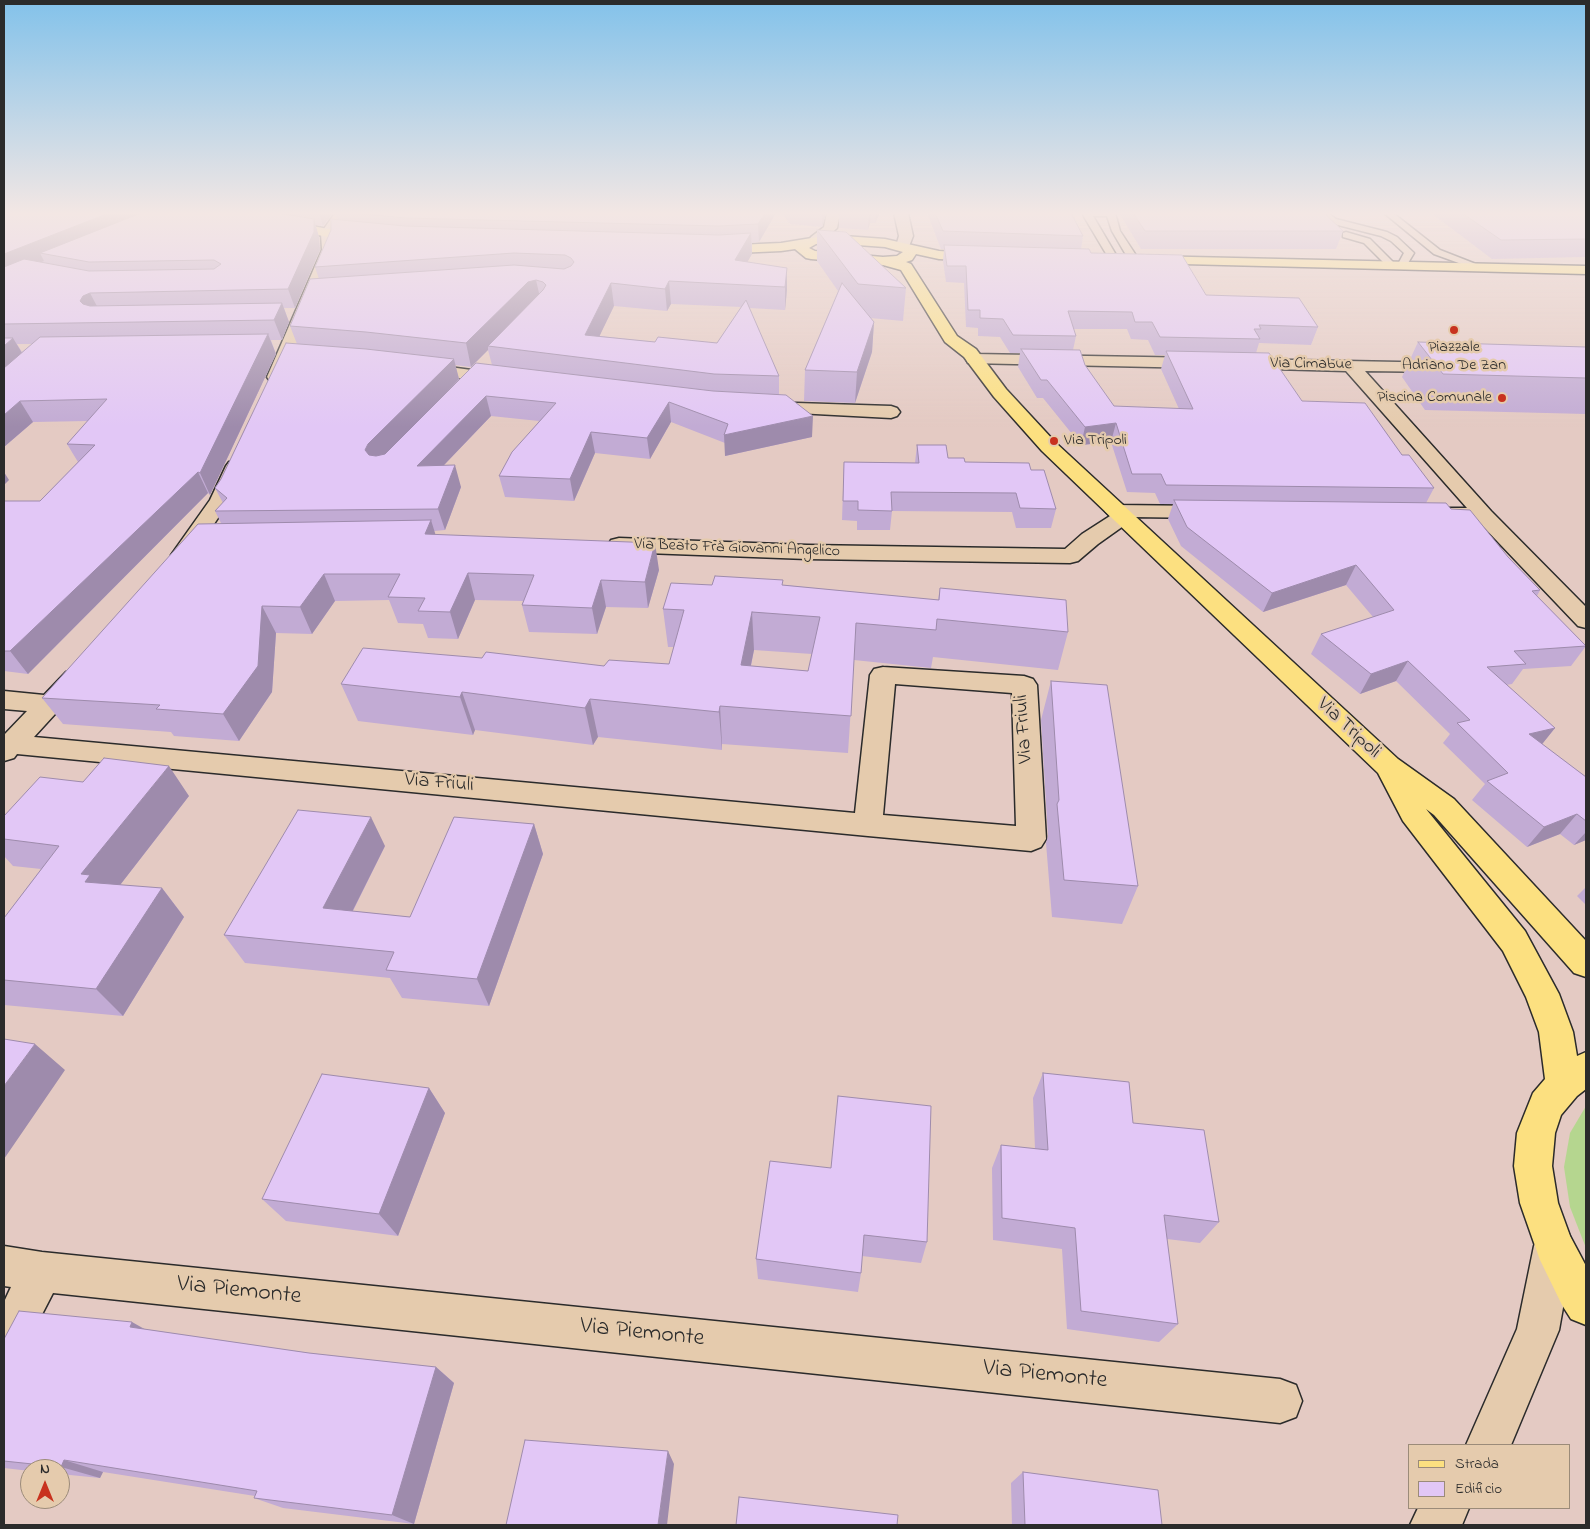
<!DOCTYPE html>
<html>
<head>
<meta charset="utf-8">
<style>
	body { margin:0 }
	#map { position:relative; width:1590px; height:1529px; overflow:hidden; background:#e4cac3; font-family:"Indie Flower",sans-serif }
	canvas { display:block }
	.frame { position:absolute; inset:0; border:5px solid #2b2b2b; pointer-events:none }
	.legend { position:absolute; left:1408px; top:1444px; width:162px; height:65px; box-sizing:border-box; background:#e5cbad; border:1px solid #9b8b79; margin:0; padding:6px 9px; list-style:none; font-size:15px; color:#2b2b2b }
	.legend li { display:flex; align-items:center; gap:10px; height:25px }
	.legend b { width:25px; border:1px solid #9b8b79 }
	.north { position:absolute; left:20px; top:1459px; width:50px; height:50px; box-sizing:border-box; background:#e5cbad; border:1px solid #9b8b79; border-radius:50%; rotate:0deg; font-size:14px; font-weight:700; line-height:20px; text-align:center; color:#2b2b2b }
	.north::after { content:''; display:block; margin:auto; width:18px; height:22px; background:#c8321e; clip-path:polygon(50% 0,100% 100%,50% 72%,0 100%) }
</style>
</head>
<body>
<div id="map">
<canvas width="1590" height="1529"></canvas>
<div class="frame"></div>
<ul class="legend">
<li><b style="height:6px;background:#fce080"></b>Strada</li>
<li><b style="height:14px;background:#e2c7f6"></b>Edificio</li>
</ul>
<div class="north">N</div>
</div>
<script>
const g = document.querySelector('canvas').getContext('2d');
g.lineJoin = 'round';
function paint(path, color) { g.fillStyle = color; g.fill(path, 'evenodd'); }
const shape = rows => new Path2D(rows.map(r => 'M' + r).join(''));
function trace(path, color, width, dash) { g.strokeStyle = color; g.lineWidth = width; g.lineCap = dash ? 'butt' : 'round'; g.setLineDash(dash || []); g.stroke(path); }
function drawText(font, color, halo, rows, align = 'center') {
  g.font = font + ' "Indie Flower",sans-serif'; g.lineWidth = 5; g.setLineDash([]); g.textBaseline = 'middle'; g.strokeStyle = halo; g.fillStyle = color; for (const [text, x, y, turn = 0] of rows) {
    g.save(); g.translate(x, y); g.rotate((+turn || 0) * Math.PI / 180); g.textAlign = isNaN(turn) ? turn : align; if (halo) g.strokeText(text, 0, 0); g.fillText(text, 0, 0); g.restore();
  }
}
paint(shape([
	[1586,1106,1586,1248,1570,1207,1564,1167,1570,1133]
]), '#b5d68f');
const lane = shape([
	[1084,213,1115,213,1120,231,1139,260,1137,262,1134,263,1129,260,1112,231,1107,216,1093,216,1119,260,1114,263,1111,262,1083,215,1084,213],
	[1320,213,1328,213,1336,219,1387,232,1397,237,1414,253,1405,268,1399,268,1397,266,1404,253,1391,241,1381,236,1330,223,1320,213],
	[1384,213,1393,213,1440,250,1486,268,1484,270,1478,270,1434,254,1384,213],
	[1346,232,1370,239,1395,264,1395,268,1389,268,1364,243,1343,237,1343,233,1346,232]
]);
const street = shape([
	[335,213,348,213,335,233,336,250,285,377,282,381,276,382,270,381,267,377,322,250,321,233,335,213],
	[974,354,1201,358,1207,359,1210,363,1207,367,1201,368,968,363,966,359,968,355,974,354],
	[1241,359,1452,363,1455,367,1452,371,1446,372,1365,371,1491,511,1586,607,1586,628,1578,626,1478,521,1431,518,1428,514,1431,510,1438,508,1467,508,1346,371,1235,368,1232,364,1235,360,1241,359],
	[420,363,501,374,507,375,510,379,507,383,501,384,414,372,411,368,414,364,420,363],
	[765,402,891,406,897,408,900,412,897,416,891,418,759,411,756,407,759,403,765,402],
	[236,460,243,462,246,466,230,500,190,560,182,562,174,560,171,555,210,500,226,466,229,462,236,460],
	[1115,505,1207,506,1214,508,1217,512,1214,516,1207,518,1132,517,1129,522,1098,544,1078,561,1070,563,807,559,619,552,611,550,608,545,611,540,619,538,807,545,1065,549,1082,534,1110,516,1105,511,1108,507,1115,505],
	[883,667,1024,676,1033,679,1037,685,1046,839,1041,847,1031,851,868,836,17,754,14,758,4,761,4,735,27,711,4,709,4,691,44,695,66,672,75,670,84,672,88,678,34,737,855,813,870,675,874,669,883,667],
	[895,684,1012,693,1016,826,883,815,895,684],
	[4,1246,42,1252,1280,1379,1296,1385,1302,1401,1296,1417,1280,1423,53,1293,19,1359,4,1365,4,1302,11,1287,4,1286,4,1246]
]);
const secondary = shape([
	[827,213,840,213,837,228,821,243,811,243,809,240,811,237,824,227,827,213],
	[894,213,908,213,913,236,908,249,898,249,896,246,899,236,894,213],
	[1554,1226,1568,1232,1574,1246,1559,1330,1511,1445,1466,1445,1517,1329,1534,1246,1540,1232,1554,1226],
	[1418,1508,1469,1508,1462,1525,1410,1525,1418,1508]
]);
const primary = shape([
	[223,213,247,213,328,229,366,233,373,237,366,241,328,237,230,217,223,213],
	[830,235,885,239,939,251,985,254,987,257,985,260,980,261,939,259,916,254,912,260,906,262,911,264,957,336,976,349,1006,389,1056,443,1398,759,1454,799,1586,941,1586,977,1574,973,1434,815,1426,809,1525,931,1559,994,1573,1032,1577,1056,1586,1052,1586,1089,1577,1096,1561,1115,1555,1133,1552,1166,1558,1203,1570,1236,1586,1266,1586,1325,1571,1319,1562,1305,1540,1260,1520,1203,1514,1166,1517,1133,1533,1093,1545,1079,1539,1032,1526,997,1503,951,1403,821,1378,773,1042,451,994,397,964,357,945,342,901,270,883,265,811,259,806,258,795,249,781,251,714,254,709,253,707,250,709,247,714,246,781,243,830,235],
	[830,243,885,247,903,252,897,256,883,257,815,251,809,248,816,244,830,243],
	[1148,256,1586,266,1586,274,1143,263,1141,260,1143,257,1148,256]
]);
trace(lane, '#2b2b2b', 3);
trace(street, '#2b2b2b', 3);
trace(secondary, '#2b2b2b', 3);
trace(primary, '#2b2b2b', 3);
paint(lane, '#e5cbad');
paint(street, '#e5cbad');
paint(secondary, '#e5cbad');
paint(primary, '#fce080');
paint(shape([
	[4,213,333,213,323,226,315,225,319,237,320,250,295,308,284,308,289,322,282,340,271,340,276,354,210,495,208,493,28,674,4,671,4,501,40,501,78,462,67,444,88,421,33,422,4,447],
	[17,344,32,344,22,352],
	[335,213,776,213,759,242,752,243,752,254,747,262,787,268,787,290,785,310,749,308,779,376,779,394,812,437,725,456,725,443,671,422,650,459,595,453,574,501,505,497,499,476,539,421,491,416,444,465,461,487,445,530,434,531,435,534,659,570,648,608,606,607,597,634,529,632,522,605,523,601,475,600,458,639,428,638,423,624,398,623,389,600,335,601,312,634,276,633,272,692,239,741,174,736,171,732,63,724,42,698,221,523,215,511,223,503,215,488,221,479,297,344,290,326,319,279,315,267,338,220],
	[671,304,741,307,717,343,655,342,599,336,614,306,667,311],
	[488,350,492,365,459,379,455,365,471,367],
	[782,213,826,213,822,227,790,224],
	[839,213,880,213,875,223,870,223,868,230,839,228],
	[927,213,1086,213,1072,213,1083,236,1081,249,1206,295,1318,327,1311,345,1259,343,1256,353,1302,401,1402,455,1434,488,1426,503,1451,509,1508,557,1540,590,1537,596,1586,646,1571,666,1523,669,1512,684,1506,685,1555,728,1542,744,1586,777,1586,840,1574,845,1560,834,1527,847,1472,800,1485,784,1443,743,1450,734,1396,681,1360,694,1311,654,1321,634,1373,617,1346,585,1263,612,1181,546,1168,519,1173,504,1160,504,1155,493,1127,492,1111,442,1081,445,1043,398,1037,398,1018,367,1020,353,1010,353,1000,337,978,336,978,328,966,327,964,283,946,282,943,261,944,249,941,249],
	[1073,329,1127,329,1131,339,1148,340,1155,355,1165,355,1161,369,1179,409,1114,406,1085,365,1073,350,1076,336],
	[1119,213,1118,213,1324,213,1343,231,1336,249,1141,249],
	[1431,213,1586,213,1586,257,1492,259],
	[817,230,906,288,903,321,870,318,874,322,872,352,855,403,804,401,805,370,838,291,817,261],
	[1418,342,1586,347,1586,414,1425,410,1402,377],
	[917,445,948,458,965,462,1031,470,1056,509,1051,528,1016,528,1012,512,892,511,890,530,857,530,857,521,842,520,844,462,915,463],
	[712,585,783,585,938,600,940,588,1068,632,1058,670,933,657,931,668,854,660,848,753,722,744,722,750,598,737,593,745,475,730,473,735,358,721,341,684,482,658,604,666,669,664,674,647,668,647,663,609],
	[754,650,812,654,808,671,751,666],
	[1051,681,1138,886,1122,924,1052,917,1046,843,1048,836,1041,720],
	[189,796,120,885,162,888,184,917,123,1016,4,1005,4,918,41,869,13,866,4,856,4,816],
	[534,824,543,854,489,1006,402,998,390,978,245,963,224,935,385,846,353,911,410,917],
	[1586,887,1586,905,1577,896],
	[1043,1073,1133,1123,1219,1222,1200,1243,1167,1239,1178,1324,1159,1342,1067,1329,1062,1249,993,1240,992,1168,1001,1145,1035,1149,1033,1098],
	[429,1088,445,1113,398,1236,286,1221,262,1199],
	[770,1161,927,1242,921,1263,862,1256,861,1273,858,1292,758,1279,756,1259],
	[144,1329,309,1353,436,1367,454,1383,414,1524,283,1508,254,1498,255,1496,103,1472,100,1478,60,1474,60,1469,30,1469,30,1471,4,1468,4,1339],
	[1023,1472,1162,1525,1012,1525,1011,1483]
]), '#c2abd4');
paint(shape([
	[109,213,160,213,40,253,44,261,4,277,4,254],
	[319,213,333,213,323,226],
	[765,213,776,213,759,242,758,224],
	[822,213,826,213,822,227],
	[869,213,871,213,870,223,868,230],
	[876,213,880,213,875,223],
	[314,219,319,237,320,250,295,308,288,289],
	[751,233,752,254,736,282,735,260],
	[787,268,787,290,785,310,785,287],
	[536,280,541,302,488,346,488,350,471,367,466,343,528,282],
	[669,281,671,304,667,311,665,289],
	[611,283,614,306,589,358,585,335],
	[90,293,100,312,92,315,80,301,83,296],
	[282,303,289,322,282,340,274,320],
	[874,322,872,352,855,403,857,372],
	[268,334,276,354,210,495,200,473],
	[13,338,25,358,4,376,4,346],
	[454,359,459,379,372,471,365,450,368,444],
	[486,396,491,416,423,487,417,466],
	[20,401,33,422,4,447,4,415],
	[669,402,671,422,650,459,647,438],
	[813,416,812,437,725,456,724,435],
	[1116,423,1111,442,1081,445,1085,427],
	[591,432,595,453,574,501,570,479],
	[455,465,461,487,445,530,438,509],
	[4,472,9,480,4,485],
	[198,472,208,493,28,674,10,651],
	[431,520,439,546,425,534],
	[655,543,659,570,648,608,645,582],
	[1356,565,1346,585,1263,612,1272,593],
	[468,573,475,600,458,639,450,612],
	[324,574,335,601,312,634,300,607],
	[601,580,606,607,597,634,592,608],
	[262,606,276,633,272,692,239,741,223,714],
	[752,612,754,650,743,703,741,665],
	[1408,661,1396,681,1360,694,1371,674],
	[462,692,475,730,473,735,460,697],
	[590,699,598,737,593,745,585,708],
	[720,706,722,744,722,750,719,712],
	[1555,728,1539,748,1529,734],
	[169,766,189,796,110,898,85,882,81,874],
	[1577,814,1560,834,1527,847,1544,827],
	[371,817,385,846,340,936,323,908],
	[534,824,543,854,489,1006,477,979],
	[1586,832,1586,840,1574,845],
	[162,888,184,917,123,1016,96,989],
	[35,1044,65,1070,4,1159,4,1086],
	[429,1088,445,1113,398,1236,379,1214],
	[132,1322,164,1340,130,1327],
	[436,1367,454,1383,414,1524,392,1515],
	[668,1451,674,1464,667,1525,658,1525],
	[64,1460,103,1472,100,1478,61,1467]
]), '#9e8bac');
const building = shape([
	[4,213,109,213,4,254,4,213],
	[141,213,278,213,314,219,314,232,288,289,90,293,83,296,80,301,83,304,90,306,282,303,274,320,4,324,4,267,24,259,89,271,214,269,221,264,214,260,89,262,40,253,141,213],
	[353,213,765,213,758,224,719,226,406,218,353,213],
	[935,213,1071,213,1083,236,943,231,935,213],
	[1133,213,1324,213,1343,231,1145,231,1133,213],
	[1462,213,1586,213,1586,239,1501,240,1462,213],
	[331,219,405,226,719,235,751,233,735,260,787,268,785,287,669,281,665,289,611,283,585,335,655,342,658,337,717,343,746,300,779,376,714,374,488,346,543,290,546,285,543,282,536,280,528,282,466,343,366,332,290,326,310,279,514,265,564,269,571,266,574,262,571,258,565,255,514,253,315,267,331,230,331,219],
	[817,230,846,232,906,288,858,284,817,230],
	[944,245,1089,249,1091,253,1182,255,1206,295,1299,298,1318,327,1259,325,1261,329,1254,329,1260,339,1160,337,1152,322,1135,322,1132,312,1068,311,1076,336,1013,335,1003,319,980,318,980,310,968,310,966,266,947,266,944,245],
	[842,283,874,322,857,372,805,370,842,283],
	[268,334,200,473,198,472,10,651,4,651,4,501,40,501,95,445,67,444,107,399,20,401,4,415,4,368,40,337,268,334],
	[4,338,13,338,4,346,4,338],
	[1418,342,1586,347,1586,378,1443,374,1418,342],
	[286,343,366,349,454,359,368,444,365,450,369,455,376,456,385,454,476,363,713,391,786,395,813,416,724,435,728,424,669,402,647,438,591,432,570,479,499,476,512,452,556,403,486,396,417,466,455,465,438,509,215,511,227,498,215,488,221,479,286,343],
	[1021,349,1080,350,1085,365,1114,406,1193,409,1166,351,1269,353,1302,401,1365,403,1402,455,1409,455,1434,488,1166,485,1161,474,1132,474,1116,423,1085,427,1047,380,1041,380,1021,349],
	[917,445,946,445,948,458,964,458,965,462,1029,463,1031,470,1044,470,1056,509,1020,508,1016,493,891,492,892,511,858,510,858,501,843,501,844,462,919,463,917,445],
	[1174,500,1446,503,1451,509,1470,510,1508,557,1540,590,1532,591,1586,646,1514,651,1526,664,1487,667,1555,728,1529,734,1586,777,1586,821,1577,814,1544,827,1487,781,1508,773,1457,723,1470,720,1408,661,1371,674,1321,634,1394,610,1356,565,1272,593,1187,527,1174,500],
	[431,520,425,534,655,543,645,582,601,580,592,608,522,605,534,575,468,573,450,612,418,611,425,598,388,597,400,574,324,574,300,607,262,606,258,666,223,714,156,709,160,705,42,698,198,524,431,520],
	[715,576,783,580,782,585,939,600,940,588,1066,600,1068,632,937,619,936,630,856,623,851,716,720,706,719,712,590,699,585,708,462,692,460,697,341,684,363,648,482,658,486,652,604,666,609,660,669,664,684,610,663,609,671,583,712,585,715,576],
	[752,612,820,617,808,671,741,665,752,612],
	[1051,681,1107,685,1138,886,1064,880,1057,804,1059,800,1051,681],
	[104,758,169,766,81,874,90,875,85,882,162,888,96,989,4,980,4,918,59,846,4,839,4,816,40,777,83,782,104,758],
	[298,810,371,817,323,908,410,917,454,817,534,824,477,979,386,970,394,952,224,935,298,810],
	[4,1039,35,1044,4,1086,4,1039],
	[1043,1073,1129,1082,1133,1123,1204,1130,1219,1222,1164,1215,1178,1324,1081,1311,1075,1228,1002,1218,1001,1145,1048,1150,1043,1073],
	[322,1074,429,1088,379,1214,262,1199,322,1074],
	[838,1096,931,1106,927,1242,864,1235,861,1273,756,1259,770,1161,831,1168,838,1096],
	[19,1311,132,1322,130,1327,309,1353,436,1367,392,1515,254,1498,257,1491,64,1460,61,1467,4,1461,4,1339,19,1311],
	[525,1440,668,1451,658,1525,506,1525,525,1440],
	[1023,1472,1158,1490,1162,1525,1025,1525,1023,1472],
	[739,1497,898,1515,897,1525,736,1525,739,1497]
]);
paint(building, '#e2c7f6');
trace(building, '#9e8bac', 1);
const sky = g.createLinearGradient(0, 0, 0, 427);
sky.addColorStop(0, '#83c2ea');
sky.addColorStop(0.5, '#f3e7e4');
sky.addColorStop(1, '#f3e7e400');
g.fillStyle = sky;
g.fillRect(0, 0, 1590, 427);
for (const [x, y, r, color] of [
	[1454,330,5,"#c8321e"],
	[1502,398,5,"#c8321e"],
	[1054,441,5,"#c8321e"]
]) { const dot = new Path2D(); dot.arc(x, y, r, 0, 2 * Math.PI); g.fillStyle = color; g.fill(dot); trace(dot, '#e5cbad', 2); }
drawText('16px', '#2b2b2b', '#e5cbad', [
	["Piazzale",1454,348],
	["Adriano De Zan",1454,366],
	["Piscina Comunale",1492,398,"right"],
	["Via Tripoli",1064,441,"left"]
]);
drawText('16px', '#2b2b2b', '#e5cbad', [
	["Via Cimabue",1311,365,1],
	["Via Beato Frà Giovanni Angelico",737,549,2]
]);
drawText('20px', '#2b2b2b', '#e5cbad', [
	["Via Friuli",1025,729,-94],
	["Via Tripoli",1348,729,43],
	["Via Friuli",439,784,5]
]);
drawText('24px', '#2b2b2b', '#e5cbad', [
	["Via Piemonte",239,1292,6],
	["Via Piemonte",642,1334,6],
	["Via Piemonte",1045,1376,6]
]);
</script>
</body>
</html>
